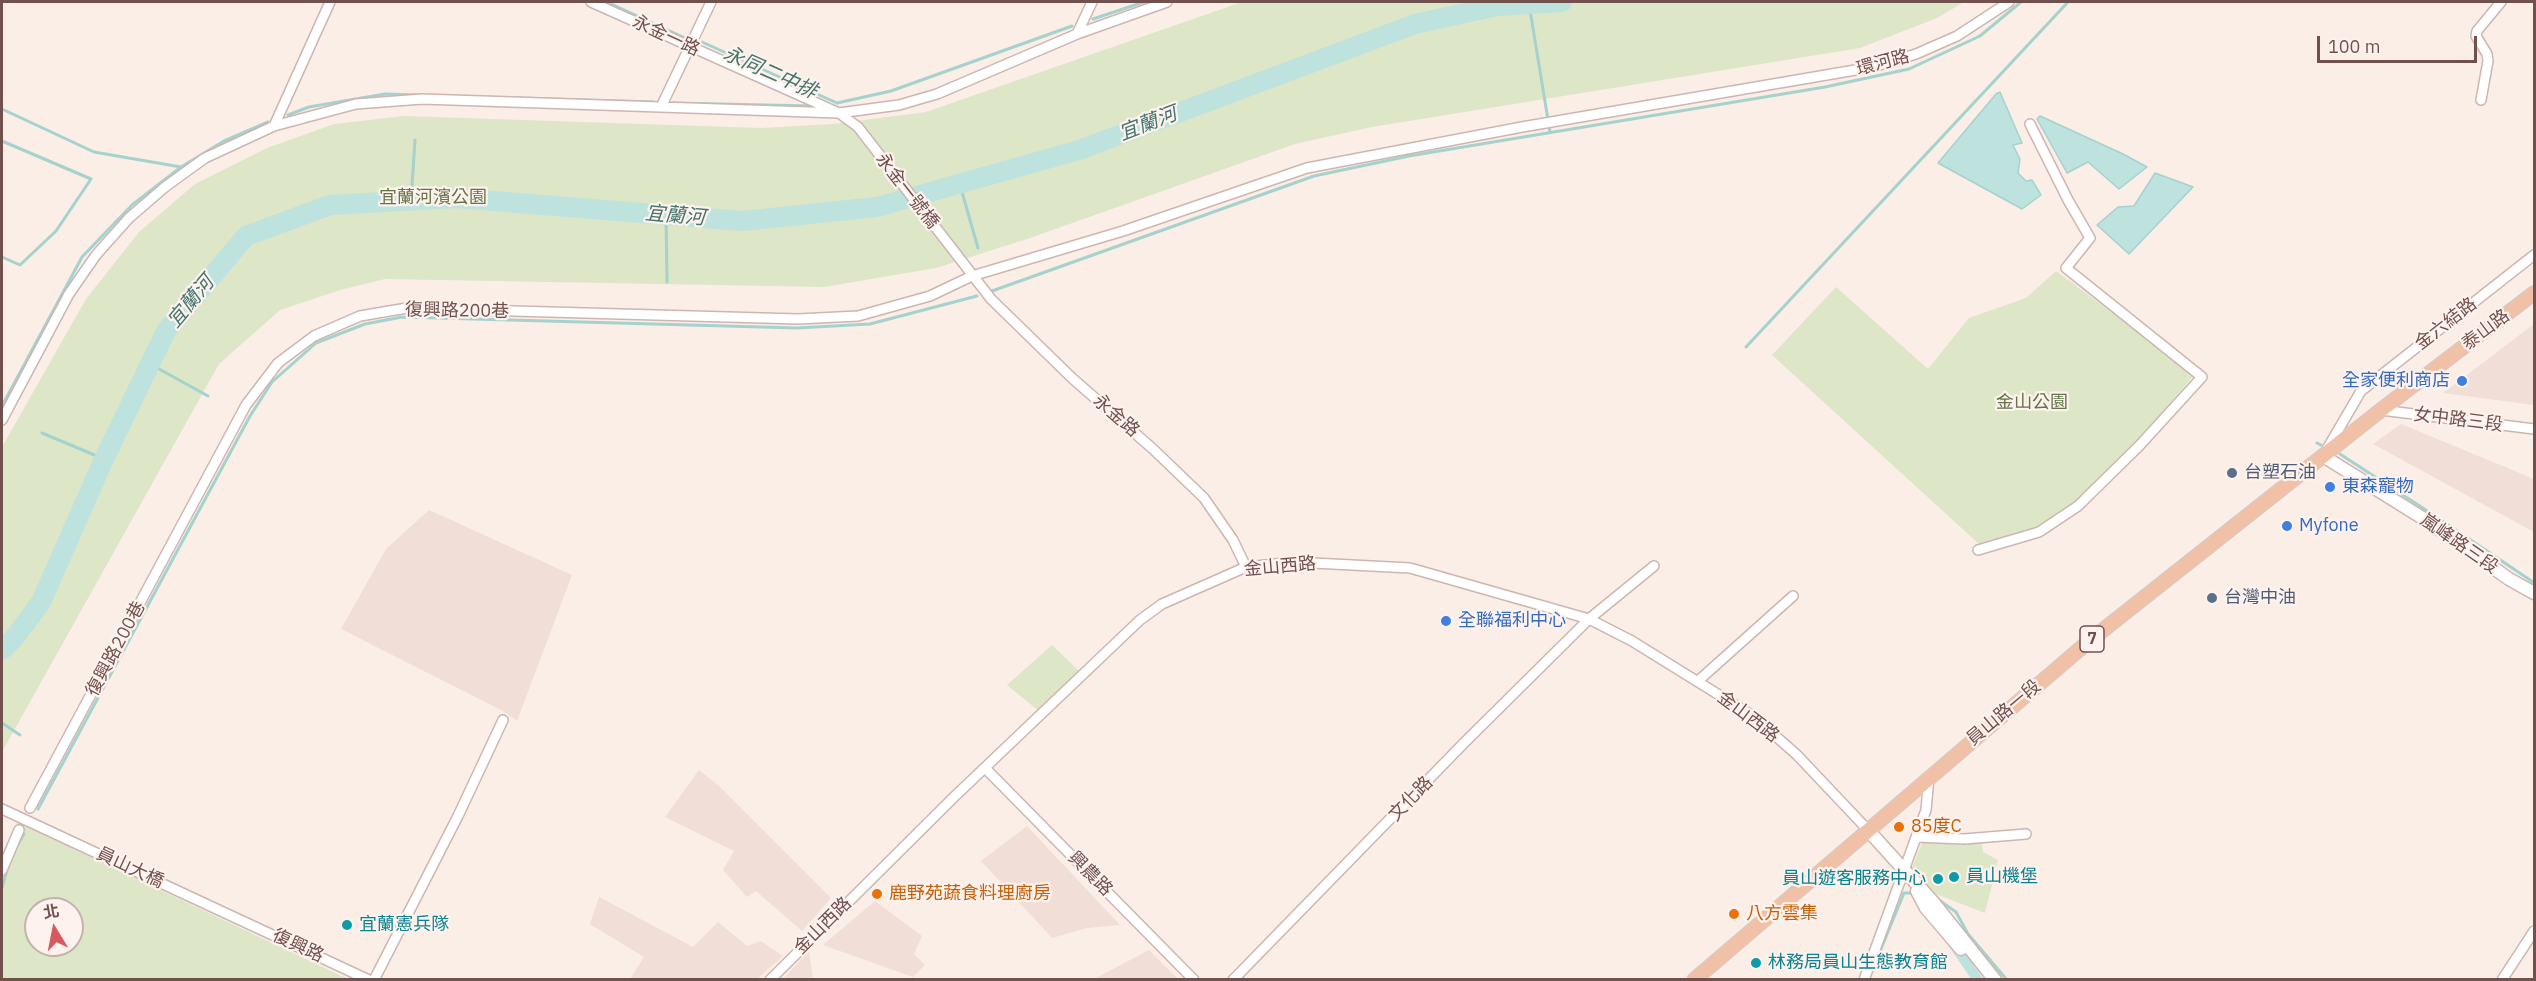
<!DOCTYPE html>
<html>
<head>
<meta charset="utf-8">
<style>
	body { margin:0 }
	#map { position:relative; width:2536px; height:981px; overflow:hidden; background:#faeee7; font-family:"IBM Plex Sans","Noto Sans TC",sans-serif }
	canvas { display:block }
	.frame { position:absolute; inset:0; border:3px solid #71514e; pointer-events:none }
	.north { position:absolute; left:24px; top:897px; width:60px; height:60px; box-sizing:border-box; background:#fdf2ed; border:2px solid #c5b2ad; border-radius:50%; rotate:350deg; font-size:16px; font-weight:700; line-height:24px; text-align:center; color:#71514e }
	.north::after { content:''; display:block; margin:auto; width:21px; height:27px; background:#d75a61; clip-path:polygon(50% 0,100% 100%,50% 72%,0 100%) }
	.scale { position:absolute; left:2317px; top:36px; width:160px; height:27px; box-sizing:border-box; border:3px solid #71514e; border-top:0; padding-left:8px; font-size:18px; line-height:21px; white-space:nowrap; color:#71514e; -webkit-text-stroke:4px #fdf2ed; paint-order:stroke }
</style>
</head>
<body>
<div id="map">
<canvas width="2536" height="981"></canvas>
<div class="frame"></div>
<div class="north">北</div>
<div class="scale">100 m</div>
</div>
<script>
const g = document.querySelector('canvas').getContext('2d');
g.lineJoin = 'round';
function paint(path, color) { g.fillStyle = color; g.fill(path, 'evenodd'); }
const shape = rows => new Path2D(rows.map(r => 'M' + r).join(''));
function trace(path, color, width, dash) { g.strokeStyle = color; g.lineWidth = width; g.lineCap = dash ? 'butt' : 'round'; g.setLineDash(dash || []); g.stroke(path); }
function drawText(font, color, halo, rows, align = 'center') {
  g.font = font + ' "IBM Plex Sans","Noto Sans TC",sans-serif'; g.lineWidth = 4.5; g.setLineDash([]); g.textBaseline = 'middle'; g.strokeStyle = halo; g.fillStyle = color; for (const [text, x, y, turn = 0] of rows) {
    g.save(); g.translate(x, y); g.rotate((+turn || 0) * Math.PI / 180); g.textAlign = isNaN(turn) ? turn : align; if (halo) g.strokeText(text, 0, 0); g.fillText(text, 0, 0); g.restore();
  }
}
paint(shape([
	[2534,324,2534,405,2443,393],
	[2401,424,2534,479,2534,532,2373,444],
	[429,510,572,575,517,721,503,711,341,629,386,549],
	[699,770,719,786,831,898,802,931,756,891,747,897,723,870,734,851,665,817],
	[1027,826,1120,925,1087,928,1052,938,981,861],
	[599,897,693,947,718,922,747,946,761,941,783,956,757,979,630,979,644,957,590,924],
	[875,901,922,936,914,954,925,965,913,977,823,945],
	[1149,950,1178,979,1094,979],
	[809,951,813,979,783,979]
]), '#f1ded7');
paint(shape([
	[1242,2,1964,2,1937,18,1860,48,1372,127,1295,144,1030,238,936,268,824,287,385,279,340,290,280,310,219,364,2,752,2,447,86,299,139,232,195,184,267,148,334,124,404,116,761,128,833,124,926,112],
	[2056,271,2195,374,2137,442,2075,503,2035,528,1979,544,1772,355,1836,287,1928,369,1969,318,2026,298],
	[1052,645,1079,671,1039,711,1007,685],
	[17,822,348,979,2,980,2,858],
	[36,909,72,909,72,945,36,945],
	[1935,840,1981,840,1983,852,1998,860,1985,913,1933,893,1910,872,1922,843]
]), '#dde6c7');
const water = shape([
	[2000,92,2022,143,2013,145,2020,159,2018,173,2026,181,2032,180,2041,195,2022,209,1938,163,1996,94,2000,92],
	[2040,116,2123,154,2147,167,2119,189,2088,162,2067,173,2037,119,2040,116],
	[2155,173,2193,187,2129,254,2097,225,2118,207,2134,206,2155,173]
]);
paint(water, '#bee2dd');
trace(water, '#a5d2cd', 1.5);
trace(shape([
	[607,2,685,38],
	[1529,4,1550,132],
	[1093,19,1144,2],
	[702,42,837,103],
	[673,103,813,106],
	[837,103,891,91,1072,26],
	[2,109,94,152,181,167],
	[288,115,309,107,385,94,654,102],
	[2,141,91,179,56,231,20,265,2,257],
	[962,192,978,248],
	[411,201,415,140],
	[666,215,667,282],
	[992,291,1314,176,1409,156,1825,87,1909,69,1980,36,2021,2],
	[1746,347,2068,2],
	[150,364,208,396],
	[2,406,82,257,132,205,181,167,224,141,268,122],
	[42,433,104,459],
	[2317,443,2321,445],
	[2340,454,2432,514],
	[2441,520,2533,582],
	[2,723,20,735],
	[38,809,250,416,272,382,316,343,365,324,402,317,797,328,870,324,977,296],
	[15,849,24,834],
	[2,888,8,866],
	[1936,898,1956,912,1968,934,2007,980],
	[1878,956,1904,893,1913,893]
]), '#a5d2cd', 3);
trace(shape([
	[1954,945,1978,980]
]), '#bee2dd', 10);
trace(shape([
	[2,650,15,637,41,602,104,459,166,331,246,236,330,205,456,198,742,221,877,207,1079,150,1415,24,1497,6,1562,2]
]), '#bee2dd', 20);
const street = shape([
	[591,2,839,113,858,127,991,299,1072,378,1153,449,1204,498,1233,540,1246,567],
	[1077,34,1092,2],
	[2481,100,2488,61,2487,54,2476,36,2477,31,2501,2],
	[661,107,711,2],
	[274,126,330,2],
	[2381,410,2534,429],
	[2,420,69,294,96,255,129,218,165,187,205,158,274,126,356,104,422,99,839,113,899,105,937,94,1077,34,1167,2],
	[2327,449,2361,391,2534,255],
	[1978,550,2039,532,2078,506,2140,445,2202,377,2066,268,2090,238,2068,200,2030,124],
	[1698,681,1793,596],
	[985,768,1194,980],
	[30,808,246,405,278,363,314,336,360,316,407,308,798,319,858,316,930,296,972,276,1123,231,1307,168,1522,127,1873,67,1916,54,1957,36,2009,2],
	[2,809,369,980],
	[1917,837,1964,839,2026,834],
	[2,870,19,830],
	[374,980,458,816,503,720],
	[770,980,954,797,1140,620,1162,604,1246,567,1294,562,1410,568,1589,619,1632,641,1753,716,1797,755,1868,830],
	[1233,980,1464,743,1589,619,1654,566],
	[1864,980,1926,810,1929,777],
	[2502,980,2534,931]
]);
const secondary = shape([
	[2323,456,2429,522,2509,579,2534,593],
	[1868,830,1933,902,1995,980],
	[1917,891,1926,908,1961,949]
]);
const primary = shape([
	[1694,980,2088,642,2381,410,2534,293]
]);
trace(street, '#cdb6b2', 12);
trace(secondary, '#cfb4af', 15);
trace(primary, '#d4cbca', 16);
trace(street, '#fff', 9);
trace(secondary, '#fff', 12);
trace(primary, '#f1c1a7', 14);
for (const [x, y, r, color] of [
	[2462,381,6,"#3f7fe0"],
	[2232,473,6,"#5c6f8a"],
	[2330,487,6,"#3f7fe0"],
	[2287,526,6,"#3f7fe0"],
	[2212,598,6,"#5c6f8a"],
	[1446,621,6,"#3f7fe0"],
	[1899,827,6,"#e8710a"],
	[1954,877,6,"#0f9aa8"],
	[1938,879,6,"#0f9aa8"],
	[877,894,6,"#e8710a"],
	[1734,914,6,"#e8710a"],
	[347,925,6,"#0f9aa8"],
	[1756,963,6,"#0f9aa8"]
]) { const dot = new Path2D(); dot.arc(x, y, r, 0, 2 * Math.PI); g.fillStyle = color; g.fill(dot); trace(dot, '#fdf2ed', 2); }
for (const [x, y, w] of [
	[2092,639,24]
]) { const box = new Path2D(); box.roundRect(x - w / 2, y - 13, w, 26, 4.5); g.fillStyle = '#fdf2ed'; g.fill(box); trace(box, '#71514e', 1.5); }
drawText('bold 16px', '#71514e', null, [
	["7",2092,639]
]);
drawText('18px', '#71514e', '#fdf2ed', [
	["永金一路",666,36,25],
	["環河路",1883,63,-15],
	["永金一號橋",907,191,52],
	["復興路200巷",457,311,1],
	["金六結路",2446,324,-38],
	["泰山路",2486,330,-37],
	["永金路",1116,416,41],
	["女中路三段",2458,420,7],
	["嵐峰路三段",2459,544,35],
	["金山西路",1280,567,-5],
	["復興路200巷",116,649,-62],
	["員山路一段",2004,713,-40],
	["金山西路",1748,717,37],
	["文化路",1411,799,-46],
	["員山大橋",130,868,25],
	["興農路",1090,874,45],
	["金山西路",823,926,-45],
	["復興路",298,946,25]
]);
drawText('18px', '#627648', '#fdf2ed', [
	["宜蘭河濱公園",433,198],
	["金山公園",2032,403]
]);
drawText('18px', '#366cbe', '#fdf2ed', [
	["全家便利商店",2450,381,"right"],
	["東森寵物",2342,487],
	["Myfone",2299,526],
	["全聯福利中心",1458,621]
], 'left');
drawText('18px', '#4e5e75', '#fdf2ed', [
	["台塑石油",2244,473],
	["台灣中油",2224,598]
], 'left');
drawText('18px', '#c56008', '#fdf2ed', [
	["85度C",1911,827],
	["鹿野苑蔬食料理廚房",889,894],
	["八方雲集",1746,914]
], 'left');
drawText('18px', '#0d838f', '#fdf2ed', [
	["員山機堡",1966,877],
	["員山遊客服務中心",1926,879,"right"],
	["宜蘭憲兵隊",359,925],
	["林務局員山生態教育館",1768,963]
], 'left');
drawText('italic 20px', '#44756f', '#fdf2ed', [
	["永同二中排",770,73,24],
	["宜蘭河",1148,124,-21],
	["宜蘭河",675,216,5],
	["宜蘭河",191,302,-50]
]);
</script>
</body>
</html>
